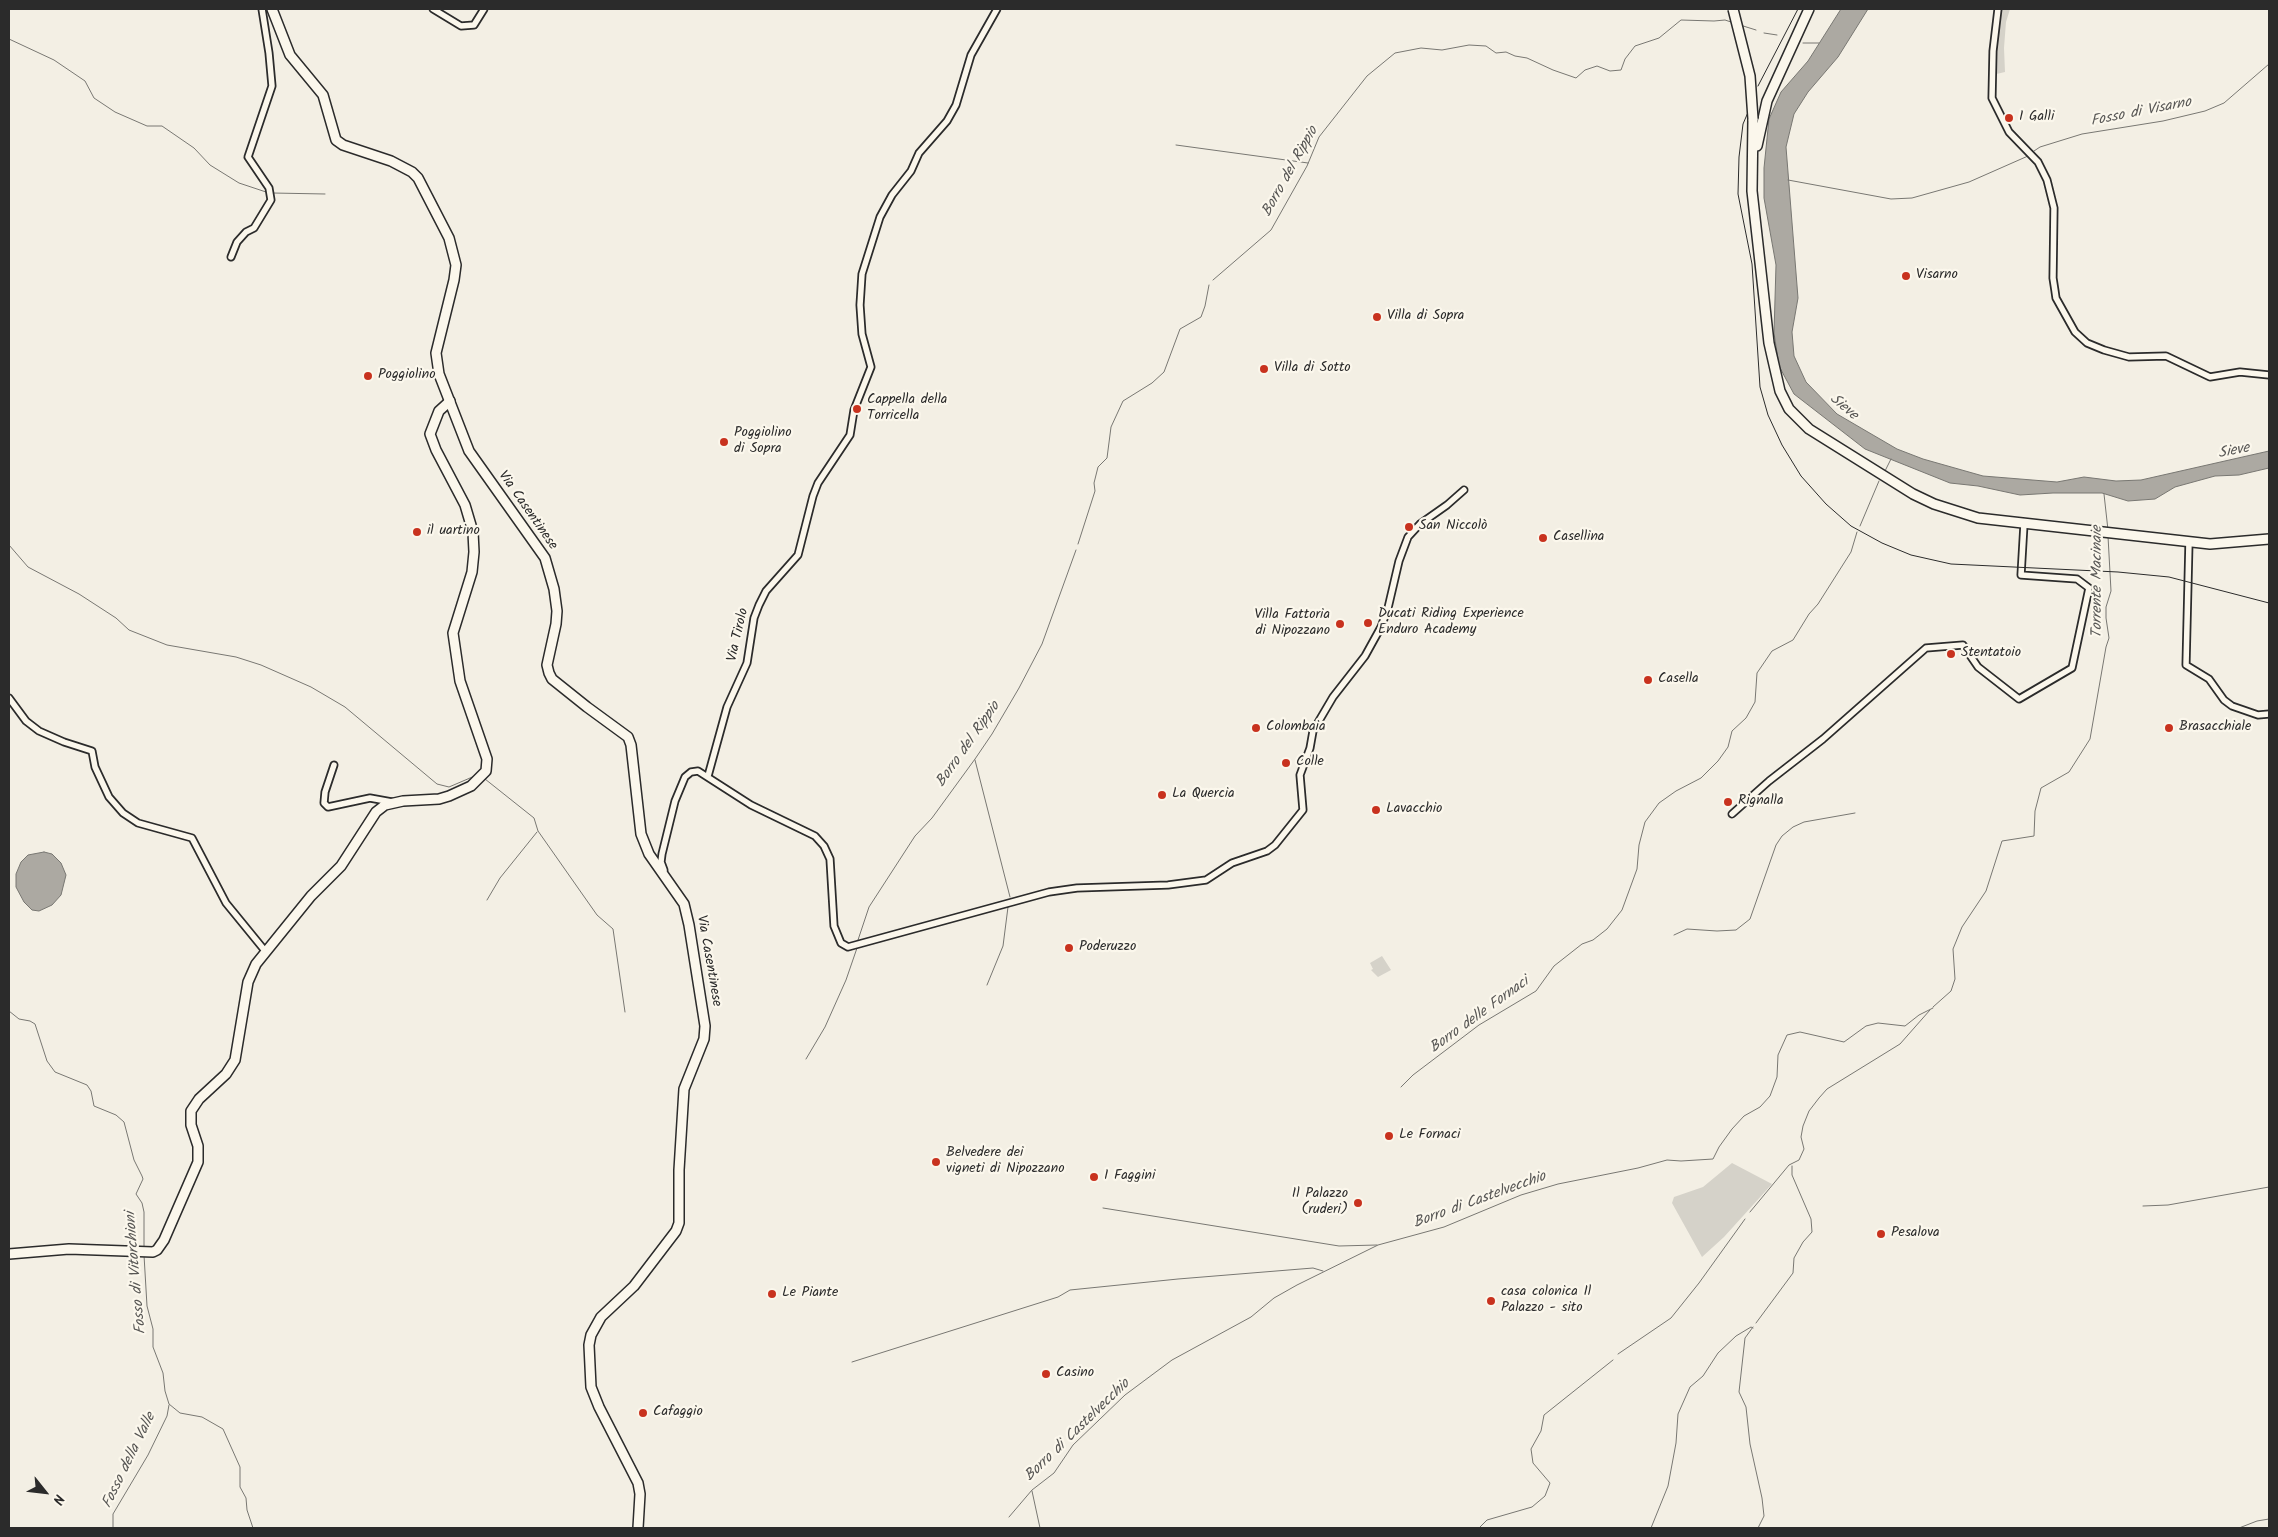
<!DOCTYPE html>
<html>
<head>
<meta charset="utf-8">
<style>
	body { margin:0 }
	#map { position:relative; width:2278px; height:1537px; overflow:hidden; background:#f3efe4; font-family:Kalam,sans-serif }
	canvas { display:block }
	.frame { position:absolute; inset:0; border:10px solid #2b2b2b; pointer-events:none }
	.north { position:absolute; left:20px; top:1467px; width:50px; height:50px; -webkit-text-stroke:4px #fbf7ec; paint-order:stroke; rotate:119deg; font-size:14px; font-weight:700; line-height:20px; text-align:center; color:#2b2b2b }
	.north::after { content:''; display:block; margin:auto; width:18px; height:22px; background:#2b2b2b; clip-path:polygon(50% 0,100% 100%,50% 72%,0 100%) }
</style>
</head>
<body>
<div id="map">
<canvas width="2278" height="1537"></canvas>
<div class="frame"></div>
<div class="north">N</div>
</div>
<script>
const g = document.querySelector('canvas').getContext('2d');
g.lineJoin = 'round';
function paint(path, color) { g.fillStyle = color; g.fill(path, 'evenodd'); }
const shape = rows => new Path2D(rows.map(r => 'M' + r).join(''));
function trace(path, color, width, dash) { g.strokeStyle = color; g.lineWidth = width; g.lineCap = dash ? 'butt' : 'round'; g.setLineDash(dash || []); g.stroke(path); }
function drawText(font, color, halo, rows, align = 'center') {
  g.font = font + ' Kalam,sans-serif'; g.lineWidth = 4.5; g.setLineDash([]); g.textBaseline = 'middle'; g.strokeStyle = halo; g.fillStyle = color; for (const [text, x, y, turn = 0] of rows) {
    g.save(); g.translate(x, y); g.rotate((+turn || 0) * Math.PI / 180); g.textAlign = isNaN(turn) ? turn : align; if (halo) g.strokeText(text, 0, 0); g.fillText(text, 0, 0); g.restore();
  }
}
paint(shape([
	[1998,9,2010,9,2006,22,2004,48,2005,72,1992,75],
	[1382,956,1391,970,1378,977,1371,970,1373,969,1370,963],
	[1732,1163,1772,1184,1724,1237,1702,1257,1672,1203,1674,1197,1703,1187]
]), '#d5d2c9');
const water = shape([
	[1841,9,1868,9,1838,57,1808,92,1794,114,1786,147,1798,298,1792,332,1794,356,1806,382,1837,414,1897,449,1923,459,1983,476,2057,482,2084,477,2116,481,2141,480,2269,451,2269,468,2239,475,2215,476,2175,487,2155,499,2128,501,2102,493,2053,493,2020,495,1978,486,1950,483,1865,449,1794,394,1779,366,1774,333,1776,265,1764,198,1764,168,1769,119,1781,92,1808,61,1841,9],
	[44,852,52,854,61,863,66,875,61,895,52,905,39,911,32,910,24,902,16,887,16,874,21,862,28,855,44,852]
]);
paint(water, '#aca9a2');
trace(water, '#787772', 1);
trace(shape([
	[1740,25,1756,30],
	[1764,33,1777,35],
	[9,39,54,60,85,81,94,98,115,112,147,126,162,126,194,148,210,165,239,183,266,192],
	[1803,43,1819,43],
	[1176,145,1308,163],
	[2034,151,2040,147,2082,134,2163,121,2205,111,2224,103,2269,64],
	[1788,180,1891,199,1912,198,1969,182,2028,156],
	[272,193,325,194],
	[1213,280,1271,230,1307,166,1319,137,1367,76,1395,53,1421,48,1442,50,1469,45,1486,46,1496,53,1506,52,1515,56,1527,58,1553,70,1576,78,1585,70,1597,66,1610,71,1621,70,1625,59,1635,46,1659,38,1681,20,1714,21,1725,20,1731,22],
	[1885,471,1891,459],
	[2104,494,2108,530],
	[1860,526,1879,481],
	[1078,544,1095,491,1094,483,1098,467,1107,458,1111,427,1123,401,1152,383,1164,372,1180,329,1201,317,1205,306,1209,285],
	[9,545,28,567,79,594,116,618,129,630,167,645,236,657,261,665,311,687,345,707,437,784,449,787,477,775],
	[975,760,1010,897],
	[485,779,534,818,538,831,597,915,613,929,625,1012],
	[487,900,500,878,537,832],
	[1674,935,1687,929,1717,931,1736,930,1750,919,1776,845,1782,836,1793,827,1804,822,1855,813],
	[858,940,869,907,915,836,932,818,975,759,992,734,1019,688,1042,644,1076,550],
	[987,985,1003,946,1008,907],
	[1933,1007,1951,991,1955,979,1953,949,1962,927,1986,891,2002,841,2034,836,2035,811,2041,788,2069,772,2090,739,2106,647,2109,638,2106,618,2106,607,2111,591,2108,536],
	[9,1011,19,1019,30,1021,35,1024,47,1061,55,1072,87,1085,91,1091,94,1106,116,1115,124,1122,134,1160,142,1176,143,1179,136,1194,142,1203,144,1212,144,1248],
	[806,1059,825,1027,846,980,857,948],
	[1401,1087,1413,1075,1479,1025,1536,991,1554,966,1582,944,1593,940,1607,929,1622,910,1637,869,1639,845,1645,822,1659,803,1676,791,1701,778,1718,761,1728,747,1732,731,1746,718,1755,702,1757,673,1772,651,1793,640,1809,614,1818,604,1851,552,1857,532],
	[2143,1206,2168,1205,2269,1187],
	[1103,1208,1339,1246,1377,1245],
	[1750,1212,1789,1165,1799,1160,1804,1149,1801,1137,1803,1126,1809,1111,1819,1098,1827,1089,1900,1044,1930,1010],
	[144,1255,147,1306,153,1329,153,1347,163,1373,165,1391,169,1404,180,1413,202,1417,223,1429,240,1467,240,1487,246,1498,247,1510,253,1528],
	[1756,1323,1793,1273,1794,1258,1803,1242,1812,1232,1811,1219,1792,1175,1792,1166],
	[1753,1327,1745,1338,1739,1392,1746,1407,1750,1444,1762,1498,1764,1516,1758,1528],
	[1618,1354,1671,1318,1699,1283,1745,1219],
	[852,1362,1058,1297,1070,1290,1178,1279,1313,1268,1323,1271],
	[1032,1491,1040,1528],
	[1009,1517,1032,1490,1054,1473,1073,1445,1125,1395,1172,1360,1251,1317,1274,1298,1297,1285,1378,1245,1444,1227,1521,1195,1558,1184,1638,1168,1667,1160,1681,1161,1713,1159,1719,1147,1732,1129,1744,1116,1760,1107,1770,1096,1777,1077,1778,1055,1787,1035,1800,1032,1844,1042,1866,1026,1878,1023,1905,1026,1919,1015,1933,1008],
	[113,1528,113,1514,148,1455,167,1416,169,1405],
	[1479,1528,1487,1520,1532,1507,1545,1496,1550,1483,1533,1463,1531,1449,1541,1431,1544,1415,1613,1360],
	[1651,1528,1668,1486,1676,1443,1678,1414,1690,1387,1703,1376,1718,1353,1736,1336,1751,1327,1753,1328],
	[2239,1528,2257,1521,2269,1519]
]), '#787772', 1);
const street = shape([
	[433,9,461,26,474,25,484,9],
	[1998,9,1993,51,1992,98,2009,132,2038,162,2047,180,2054,208,2053,278,2055,291,2056,298,2075,332,2087,343,2104,350,2129,357,2166,356,2210,377,2240,372,2269,375],
	[231,257,237,242,246,232,254,228,271,200,269,188,248,157,272,86,269,53,262,9],
	[2189,542,2186,665,2209,679,2224,700,2232,706,2258,715,2269,714],
	[9,698,26,721,39,731,64,742,92,751,95,767,109,797,123,813,138,823,192,838,226,903,266,952],
	[334,765,325,792,324,803,328,807,370,798,392,802],
	[708,776,727,707,747,663,754,618,759,605,766,591,798,555,813,496,818,483,850,435,854,410,871,367,862,334,860,305,862,274,880,217,892,195,911,171,919,153,947,121,956,105,971,55,997,9],
	[1732,814,1769,781,1823,739,1926,648,1963,645,1978,667,2019,699,2072,668,2089,588,2077,579,2021,575,2024,524],
	[664,870,661,862,662,854,675,801,685,777,691,772,698,771,751,805,815,836,824,846,830,859,834,926,841,943,848,947,1049,892,1077,888,1168,885,1206,880,1232,863,1267,851,1275,845,1303,810,1300,775,1310,748,1313,731,1333,697,1365,656,1381,627,1388,608,1399,561,1408,537,1420,524,1447,505,1464,490]
]);
const secondary = shape([
	[9,1254,69,1249,153,1252,157,1250,164,1240,198,1162,198,1146,191,1125,191,1111,199,1099,226,1074,235,1060,248,982,256,964,311,896,341,866,376,812,385,805,403,801,439,799,449,796,471,786,486,771,487,759,460,681,453,633,472,572,474,552,473,532,465,505,436,450,430,434,439,411,450,401]
]);
const primary = shape([
	[272,9,290,55,323,95,336,140,343,145,391,161,412,172,418,178,449,238,456,265,454,280,436,353,439,374,469,451,545,558,554,589,557,611,556,624,547,665,549,673,552,679,587,707,628,737,631,745,641,834,649,854,684,904,689,925,705,1026,704,1039,684,1089,679,1170,679,1223,676,1231,634,1286,601,1317,591,1335,589,1345,591,1387,599,1407,638,1483,640,1494,638,1528],
	[1753,119,1752,191,1769,343,1780,391,1789,409,1809,429,1913,494,1934,504,1978,518,2210,544,2269,539],
	[1757,146,1767,101,1809,9]
]);
trace(street, '#2b2b2b', 9);
trace(secondary, '#2b2b2b', 12);
trace(primary, '#2b2b2b', 12);
trace(street, '#fbf7ec', 5.5);
trace(secondary, '#fbf7ec', 9);
trace(primary, '#fbf7ec', 9);
trace(shape([
	[1758,86,1798,9],
	[1749,110,1743,124,1739,157,1738,194,1752,264,1760,387,1768,415,1782,445,1801,476,1826,504,1851,526,1882,543,1911,555,1951,564,2118,572,2169,577,2269,603]
]), '#2b2b2b', 1);
const primaryBridge = shape([
	[1733,9,1750,76,1753,119]
]);
trace(primaryBridge, '#2b2b2b', 12, []);
trace(primaryBridge, '#fbf7ec', 9);
for (const [x, y, r, color] of [
	[2009,118,5,"#c8321e"],
	[1906,276,5,"#c8321e"],
	[1377,317,5,"#c8321e"],
	[1264,369,5,"#c8321e"],
	[368,376,5,"#c8321e"],
	[857,409,5,"#c8321e"],
	[724,442,5,"#c8321e"],
	[1409,527,5,"#c8321e"],
	[417,532,5,"#c8321e"],
	[1543,538,5,"#c8321e"],
	[1368,623,5,"#c8321e"],
	[1340,624,5,"#c8321e"],
	[1951,654,5,"#c8321e"],
	[1648,680,5,"#c8321e"],
	[1256,728,5,"#c8321e"],
	[2169,728,5,"#c8321e"],
	[1286,763,5,"#c8321e"],
	[1162,795,5,"#c8321e"],
	[1728,802,5,"#c8321e"],
	[1376,810,5,"#c8321e"],
	[1069,948,5,"#c8321e"],
	[1389,1136,5,"#c8321e"],
	[936,1162,5,"#c8321e"],
	[1094,1177,5,"#c8321e"],
	[1358,1203,5,"#c8321e"],
	[1881,1234,5,"#c8321e"],
	[772,1294,5,"#c8321e"],
	[1491,1301,5,"#c8321e"],
	[1046,1374,5,"#c8321e"],
	[643,1413,5,"#c8321e"]
]) { const dot = new Path2D(); dot.arc(x, y, r, 0, 2 * Math.PI); g.fillStyle = color; g.fill(dot); trace(dot, '#fbf7ec', 2); }
drawText('14px', '#2b2b2b', '#fbf7ec', [
	["I Galli",2019,118],
	["Visarno",1916,276],
	["Villa di Sopra",1387,317],
	["Villa di Sotto",1274,369],
	["Poggiolino",378,376],
	["Cappella della",867,401],
	["Torricella",867,417],
	["Poggiolino",734,434],
	["di Sopra",734,450],
	["San Niccolò",1419,527],
	["il uartino",427,532],
	["Casellina",1553,538],
	["Ducati Riding Experience",1378,615],
	["Enduro Academy",1378,631],
	["Villa Fattoria",1330,616,"right"],
	["di Nipozzano",1330,632,"right"],
	["Stentatoio",1961,654],
	["Casella",1658,680],
	["Colombaia",1266,728],
	["Brasacchiale",2179,728],
	["Colle",1296,763],
	["La Quercia",1172,795],
	["Rignalla",1738,802],
	["Lavacchio",1386,810],
	["Poderuzzo",1079,948],
	["Le Fornaci",1399,1136],
	["Belvedere dei",946,1154],
	["vigneti di Nipozzano",946,1170],
	["I Faggini",1104,1177],
	["Il Palazzo",1348,1195,"right"],
	["(ruderi)",1348,1211,"right"],
	["Pesalova",1891,1234],
	["casa colonica Il",1501,1293],
	["Palazzo - sito",1501,1309],
	["Le Piante",782,1294],
	["Casino",1056,1374],
	["Cafaggio",653,1413]
], 'left');
drawText('14px', '#2b2b2b', '#fbf7ec', [
	["Via Casentinese",527,511,55],
	["Via Tirolo",739,635,-77],
	["Via Casentinese",708,961,80]
]);
drawText('italic 15px', '#585755', '#fbf7ec', [
	["Fosso di Visarno",2141,113,-11],
	["Borro del Rippio",1291,172,-61],
	["Sieve",1843,408,40],
	["Sieve",2234,452,-11],
	["Torrente Macinaie",2098,582,-90],
	["Borro del Rippio",969,745,-55],
	["Borro delle Fornaci",1480,1016,-36],
	["Borro di Castelvecchio",1480,1201,-20],
	["Fosso di Vitorchioni",137,1273,-95],
	["Borro di Castelvecchio",1078,1431,-44],
	["Fosso della Valle",130,1461,-64]
]);
</script>
</body>
</html>
